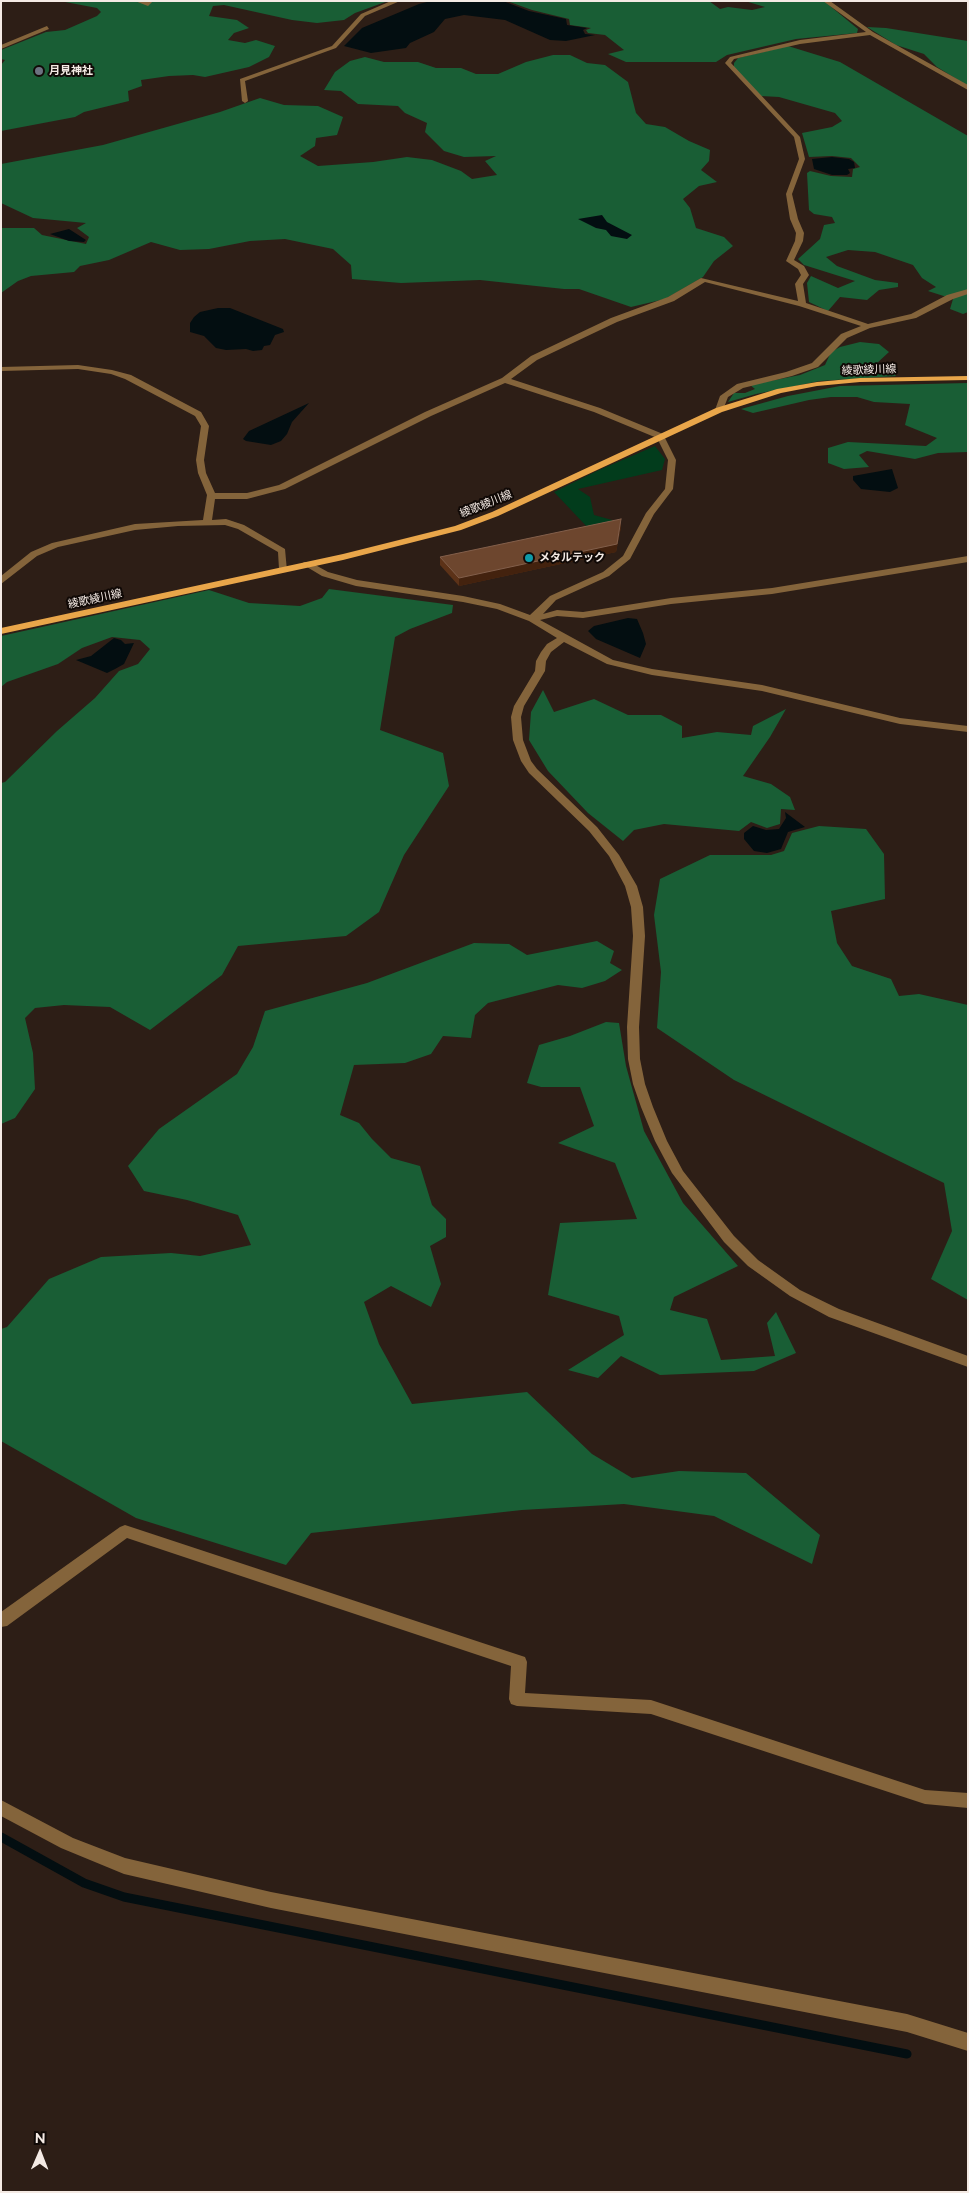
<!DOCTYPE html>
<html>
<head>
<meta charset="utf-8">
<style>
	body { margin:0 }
	#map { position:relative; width:969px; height:2193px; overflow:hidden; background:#2d1e16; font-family:Raleway,sans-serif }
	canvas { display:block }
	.frame { position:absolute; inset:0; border:2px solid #f4eae4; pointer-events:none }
	.north { position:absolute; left:15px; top:2128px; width:50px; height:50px; -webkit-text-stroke:4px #100906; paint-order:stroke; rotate:1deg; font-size:14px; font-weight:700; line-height:20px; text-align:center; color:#f4eae4 }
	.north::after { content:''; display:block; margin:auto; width:18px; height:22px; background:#f4eae4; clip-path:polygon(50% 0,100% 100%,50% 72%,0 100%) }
</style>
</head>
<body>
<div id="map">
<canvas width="969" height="2193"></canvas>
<div class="frame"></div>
<div class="north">N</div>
</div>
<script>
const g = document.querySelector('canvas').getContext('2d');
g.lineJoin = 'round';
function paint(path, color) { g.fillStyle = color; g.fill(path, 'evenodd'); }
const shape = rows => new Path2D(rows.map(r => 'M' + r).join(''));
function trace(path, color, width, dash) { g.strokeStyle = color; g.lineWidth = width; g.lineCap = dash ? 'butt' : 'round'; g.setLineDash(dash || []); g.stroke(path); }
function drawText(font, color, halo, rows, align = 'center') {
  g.font = font + ' Raleway,"Noto Sans JP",sans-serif'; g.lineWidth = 4; g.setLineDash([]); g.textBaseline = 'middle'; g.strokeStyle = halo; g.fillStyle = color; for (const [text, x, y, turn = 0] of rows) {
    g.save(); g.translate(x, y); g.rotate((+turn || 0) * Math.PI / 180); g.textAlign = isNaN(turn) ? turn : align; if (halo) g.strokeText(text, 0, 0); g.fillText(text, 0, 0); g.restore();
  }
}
paint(shape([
	[655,446,665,459,662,470,578,489,590,497,594,515,612,520,618,524,590,530,554,492,599,470]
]), '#023c1c');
paint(shape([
	[60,1,145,2,388,1,355,13,344,20,317,23,292,20,224,5,213,6,209,16,237,20,249,28,234,33,228,40,245,43,256,40,275,46,269,57,249,67,205,77,193,75,169,76,141,80,142,86,128,91,129,101,84,112,75,117,1,131,1,65,5,60,1,59,1,50,46,32,65,30,97,16,101,12,97,8],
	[507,1,709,1,720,9,728,7,752,10,765,7,745,1,824,1,858,29,857,33,796,39,727,55,716,62,626,62,608,54,624,50,605,35,588,33,586,30,591,28,570,25,569,19,532,10],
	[867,27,886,28,968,41,968,86,937,67,924,54,896,45],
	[788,46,840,62,968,136,968,312,963,314,950,309,953,299,928,291,936,287,922,278,913,265,875,252,848,250,826,257,837,266,875,280,898,283,898,287,879,290,867,300,840,297,828,311,809,302,807,283,811,276,838,288,855,281,804,265,798,259,820,239,824,225,835,223,832,217,814,214,809,210,807,173,810,171,831,176,852,177,853,169,860,167,851,158,832,156,809,157,802,133,832,127,842,121,835,113,779,97,761,96,734,68,734,63,738,58],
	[553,55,570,55,587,63,605,65,628,82,636,113,646,124,665,127,689,141,710,150,709,161,701,170,717,182,699,186,683,199,690,208,696,228,724,237,733,246,714,261,703,277,665,299,631,307,579,289,564,289,480,280,401,283,352,279,351,265,333,249,285,239,250,241,209,249,180,250,151,242,109,260,80,266,74,272,31,276,18,281,1,293,1,228,34,228,42,235,86,244,89,237,77,228,86,223,33,218,1,203,1,164,103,145,220,112,260,98,284,105,318,106,343,117,337,135,316,138,315,146,300,156,318,166,373,162,407,157,432,160,461,171,472,179,497,175,485,161,496,156,464,157,444,151,425,132,427,123,405,113,398,106,358,104,341,91,324,90,335,72,350,61,365,57,384,62,418,62,436,68,461,68,476,74,498,74,526,62],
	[860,342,879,344,889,352,876,364,889,368,896,376,820,381,756,394,728,402,734,393,745,393,755,389,750,385,800,375,825,365,831,352,840,347],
	[968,383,968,452,938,453,915,459,867,451,859,455,869,467,844,469,828,463,828,448,848,442,926,446,937,438,905,425,910,404,874,402,857,397,831,397,809,400,753,413,741,409,788,396,840,386],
	[329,589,453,605,452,613,410,629,395,637,380,730,443,753,449,786,404,855,379,912,346,936,238,946,222,975,150,1030,110,1007,64,1005,35,1008,25,1018,33,1053,35,1089,15,1118,1,1124,1,783,5,782,57,731,95,698,119,671,138,664,150,649,140,640,112,637,82,648,58,664,7,682,1,687,1,636,209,590,249,603,300,606,322,598],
	[543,690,554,712,594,699,628,715,661,715,682,726,682,738,717,732,751,735,753,726,786,709,770,737,743,776,771,784,790,797,795,810,781,809,780,824,767,828,751,822,739,831,664,824,634,830,623,841,588,813,548,771,529,740,531,712],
	[819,826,866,829,884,854,885,899,831,911,837,943,852,966,891,979,899,996,919,994,968,1005,968,1300,931,1279,952,1231,944,1183,734,1080,657,1028,661,972,654,915,660,879,710,855,771,855,784,851,792,833],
	[597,941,614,951,610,963,622,970,605,981,582,988,558,985,488,1003,475,1015,471,1038,443,1036,431,1054,405,1063,354,1065,340,1115,359,1123,372,1139,391,1158,420,1166,432,1205,446,1219,446,1237,430,1246,441,1284,431,1307,391,1286,364,1302,379,1344,412,1404,527,1392,592,1454,632,1478,679,1471,746,1473,820,1535,812,1564,714,1516,624,1504,522,1510,311,1533,286,1565,136,1518,1,1441,1,1329,7,1327,49,1279,101,1257,171,1253,200,1256,251,1245,238,1215,187,1200,144,1191,128,1166,159,1129,237,1074,253,1047,265,1011,367,983,474,943,509,944,527,955],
	[606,1022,619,1023,626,1066,644,1131,683,1203,738,1266,674,1297,670,1310,707,1319,721,1360,775,1356,767,1323,776,1312,796,1353,754,1371,660,1375,621,1356,598,1378,568,1370,624,1335,619,1316,548,1295,560,1223,637,1219,615,1163,558,1143,594,1126,580,1087,541,1087,527,1083,539,1045,570,1036]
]), '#195e35');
paint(shape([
	[431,1,503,1,529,11,566,19,567,25,587,28,583,30,585,34,595,35,566,41,550,40,505,20,464,15,445,19,434,32,410,43,406,48,371,53,344,46,362,28,419,4],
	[832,157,849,159,854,162,855,168,848,169,850,173,847,175,832,175,814,169,812,159],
	[602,215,607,222,632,235,627,239,611,236,606,230,596,228,578,219],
	[69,229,86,240,84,242,69,241,50,234],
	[218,308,230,308,283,329,284,332,275,335,270,345,264,346,262,350,253,351,246,349,226,350,216,348,204,336,190,332,190,323,194,317,200,312],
	[309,403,292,422,287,434,281,441,271,445,246,441,243,439,249,431],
	[892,469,898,488,890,492,861,489,853,480,853,476],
	[628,618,637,619,643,633,646,644,640,658,596,639,588,631,594,626],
	[114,638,121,640,125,644,134,643,124,664,115,669,107,673,76,660,91,656],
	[785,812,805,827,788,832,781,849,767,853,754,851,744,839,744,833,753,826,766,830,779,829,786,818]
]), '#030e11');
trace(shape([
	[1,1837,84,1883,124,1897,907,2054]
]), '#030e11', 9);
paint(shape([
	[135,1,147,2,153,1,148,6,135,1],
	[391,1,400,1,365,16,336,48,245,81,248,101,245,103,242,101,240,79,332,46,361,14,391,1],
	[823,1,830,1,873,32,968,85,968,90,870,35,800,44,734,59,731,63,800,137,805,159,792,194,798,219,804,233,803,241,794,260,804,266,809,275,803,284,806,303,868,324,911,314,947,295,968,289,968,294,953,299,916,318,870,328,847,338,818,367,792,376,743,388,728,397,723,410,719,412,715,410,720,396,737,384,786,372,812,363,841,334,861,326,799,306,705,282,674,301,617,322,537,360,511,379,600,408,663,434,676,460,673,489,654,514,630,559,609,576,556,600,543,614,557,610,583,612,671,598,772,588,968,556,968,562,772,594,671,604,583,618,557,616,540,620,613,660,652,669,762,685,900,718,968,726,968,732,900,724,762,691,652,675,607,664,564,642,551,652,546,661,545,671,524,706,521,717,523,740,531,761,537,769,597,827,619,855,637,886,643,907,645,936,639,1027,640,1059,645,1084,653,1107,667,1141,683,1171,734,1236,758,1260,800,1290,839,1309,968,1356,968,1367,829,1317,790,1296,748,1266,724,1242,672,1173,655,1141,641,1107,633,1084,628,1059,627,1027,633,936,631,907,625,886,609,856,589,831,529,773,521,761,513,740,511,717,514,706,535,671,536,661,541,652,547,644,557,638,529,621,497,609,463,602,356,586,322,576,302,564,304,562,310,562,328,572,357,580,463,596,500,604,530,615,550,596,603,572,623,556,646,513,665,489,668,460,657,438,594,412,505,383,431,416,285,489,247,499,215,499,212,520,226,519,244,525,285,549,287,571,281,571,279,569,278,552,238,529,225,525,178,526,135,530,58,547,37,556,1,584,1,576,31,552,52,543,135,524,203,520,207,495,198,473,196,460,201,426,195,416,125,379,111,374,78,369,1,371,1,367,78,365,112,370,131,375,201,412,209,426,204,460,206,473,215,493,247,493,279,485,425,412,502,378,531,356,611,318,668,297,701,278,798,301,795,284,801,275,798,269,786,261,795,241,796,233,790,219,786,194,799,159,794,137,725,63,730,57,800,40,866,32,823,1],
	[47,26,49,29,1,49,1,45,47,26],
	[125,1525,525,1657,527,1662,525,1693,651,1700,925,1790,968,1793,968,1808,925,1804,651,1714,517,1706,511,1704,509,1699,511,1666,127,1538,7,1626,1,1627,1,1612,120,1527,125,1525],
	[1,1800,73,1838,125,1858,271,1892,907,2014,968,2033,968,2051,907,2032,271,1908,124,1874,61,1848,1,1816,1,1800]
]), '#84643b');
paint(shape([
	[968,376,968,380,860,382,817,386,781,393,722,412,498,516,461,530,343,560,1,634,1,628,343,554,455,526,492,512,716,408,777,389,817,382,860,378,968,376]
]), '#e9a64a');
paint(shape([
	[621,519,621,527,616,552,459,586,440,565,440,557]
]), '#5c3218');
paint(shape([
	[621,519,621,527,616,552,459,586,459,578]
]), '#43220e');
const building = shape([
	[621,519,617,544,459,578,440,557,621,519]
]);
paint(building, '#6d462e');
trace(building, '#825f4b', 1);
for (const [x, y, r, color] of [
	[39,71,5,"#6b7280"],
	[529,558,5,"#0f9aa8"]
]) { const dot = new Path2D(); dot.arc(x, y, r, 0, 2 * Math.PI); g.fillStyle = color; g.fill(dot); trace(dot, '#100906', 2); }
drawText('bold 11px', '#f4eae4', '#100906', [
	["月見神社",49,71],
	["メタルテック",539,558]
], 'left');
drawText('11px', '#f4eae4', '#100906', [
	["綾歌綾川線",869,370,-2],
	["綾歌綾川線",486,504,-22],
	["綾歌綾川線",95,599,-12]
]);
</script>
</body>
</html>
